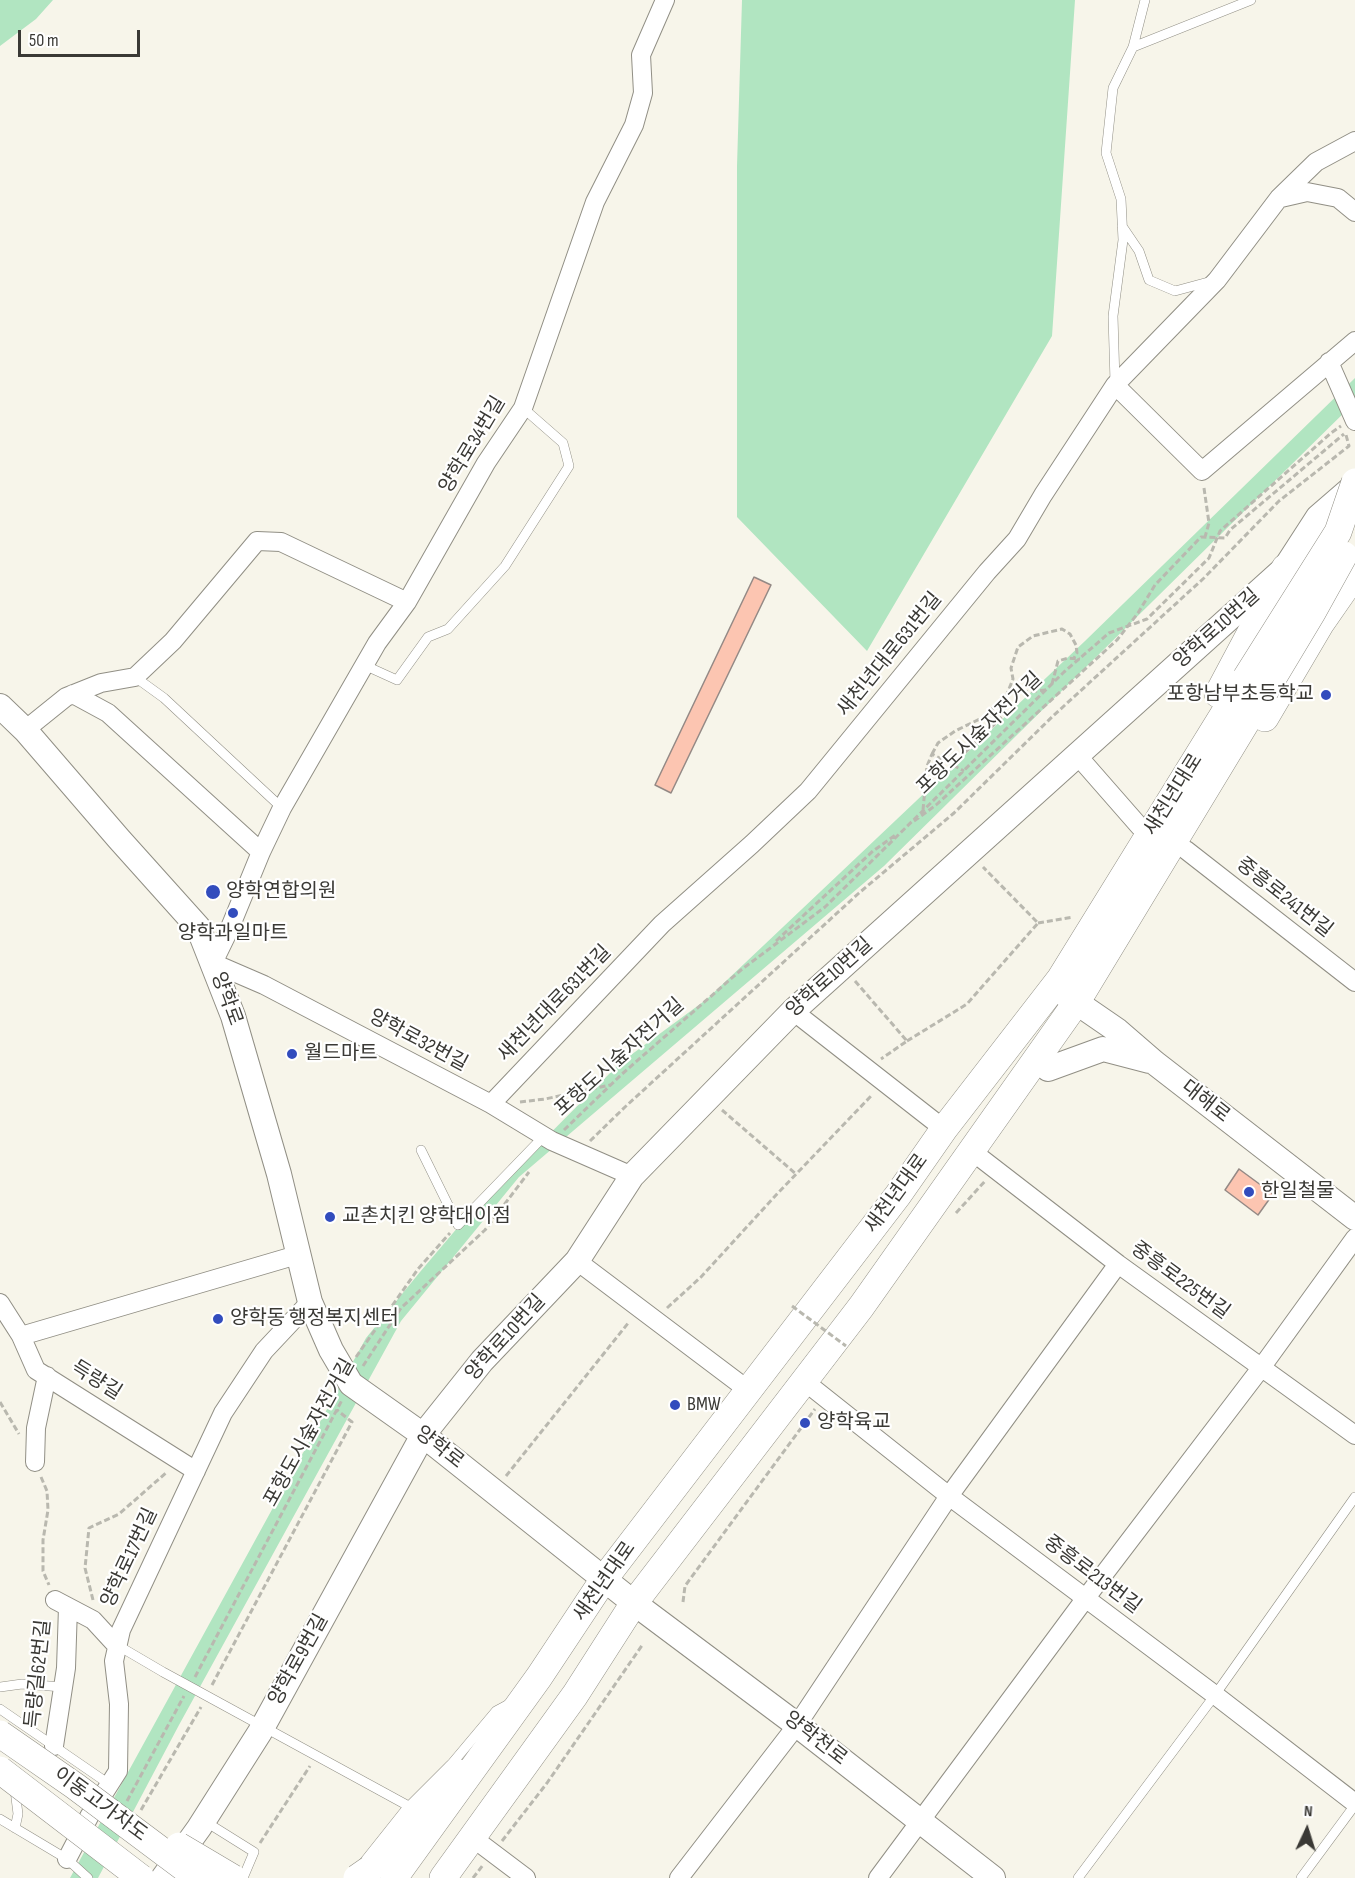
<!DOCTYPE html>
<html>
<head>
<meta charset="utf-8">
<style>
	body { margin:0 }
	#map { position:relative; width:1355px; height:1878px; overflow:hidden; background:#f7f5ea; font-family:"Sofia Sans Condensed",sans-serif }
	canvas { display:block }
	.north { position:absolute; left:1277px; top:1800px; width:60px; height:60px; -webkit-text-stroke:4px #fff; paint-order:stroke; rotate:4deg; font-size:16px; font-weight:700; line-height:24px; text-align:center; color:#3a3935 }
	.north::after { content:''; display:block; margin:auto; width:21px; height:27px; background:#3a3935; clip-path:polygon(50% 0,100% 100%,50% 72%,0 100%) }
	.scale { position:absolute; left:18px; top:30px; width:122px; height:27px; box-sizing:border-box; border:3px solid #3a3935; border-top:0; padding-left:8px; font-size:18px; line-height:21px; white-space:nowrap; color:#3a3935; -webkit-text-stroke:4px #fff; paint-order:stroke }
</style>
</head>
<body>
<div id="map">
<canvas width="1355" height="1878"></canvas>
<div class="north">N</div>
<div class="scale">50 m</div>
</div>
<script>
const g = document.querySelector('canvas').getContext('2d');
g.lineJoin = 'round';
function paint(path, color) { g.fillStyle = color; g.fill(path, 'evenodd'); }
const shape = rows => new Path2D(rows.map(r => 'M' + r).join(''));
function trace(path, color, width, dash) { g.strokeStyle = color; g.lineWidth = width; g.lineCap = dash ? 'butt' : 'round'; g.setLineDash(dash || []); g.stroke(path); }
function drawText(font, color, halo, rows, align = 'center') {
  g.font = font + ' "Sofia Sans Condensed","Noto Sans KR",sans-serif'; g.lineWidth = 4.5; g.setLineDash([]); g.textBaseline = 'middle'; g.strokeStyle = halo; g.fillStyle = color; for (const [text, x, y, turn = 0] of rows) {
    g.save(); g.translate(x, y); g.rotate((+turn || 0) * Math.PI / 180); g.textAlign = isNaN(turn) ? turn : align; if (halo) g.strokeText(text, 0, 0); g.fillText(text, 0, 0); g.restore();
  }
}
paint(shape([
	[0,0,53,0,36,19,0,46],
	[742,0,1075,0,1052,336,867,651,737,517,737,166],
	[1355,378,1355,402,884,866,519,1177,401,1321,179,1725,98,1878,70,1878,366,1338,420,1272,464,1220,620,1063,707,999,1085,641]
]), '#b1e5c1');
const building = shape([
	[754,577,771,585,671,793,655,785,754,577],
	[1239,1169,1273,1194,1258,1215,1225,1190,1239,1169]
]);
paint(building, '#fcc5b1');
trace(building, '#948985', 1.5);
const lane = shape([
	[1133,47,1251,0],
	[1122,226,1139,251,1149,280,1175,291,1212,281],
	[1115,382,1113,316,1123,240,1121,199,1106,153,1113,88,1133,47,1145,0],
	[364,665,397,680,428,637,448,629,505,566,569,466,563,443,523,408],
	[135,677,164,698,282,808],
	[421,1150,458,1225,544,1136],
	[117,1645,163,1672,414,1809],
	[0,1687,22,1684,63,1687],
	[0,1709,109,1784],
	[449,1767,496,1711,509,1704],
	[0,1819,67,1859,88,1878],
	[206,1822,254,1852,243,1878],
	[15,1828,18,1814,15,1790],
	[1078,1878,1215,1695,1355,1497],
	[1301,1878,1355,1805]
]);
const street = shape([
	[1281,198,1307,192,1338,198,1355,212],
	[1329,362,1355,421],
	[1115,385,1202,471,1355,341],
	[73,694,108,713,261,852],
	[25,730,66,697,101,683,135,677,173,641,257,541,281,542,407,602],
	[1077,755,1140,827],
	[1186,850,1355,982],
	[793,1011,944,1129],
	[491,1104,662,924,752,844,808,791,987,572,1017,539,1043,495,1115,385,1217,280,1279,198,1316,162,1355,141],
	[982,1159,1118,1264,1355,1435],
	[632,1176,552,1141,491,1104,264,985,213,963,229,930,261,852,282,808,377,643,407,602,486,463,523,408,595,202,634,125,643,93,641,55,665,0],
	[577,1261,748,1390],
	[0,1303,21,1336,36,1370,196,1471],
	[21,1336,297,1255],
	[804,1381,949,1496,1215,1695,1355,1803],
	[35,1462,36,1428,47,1376],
	[55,1600,93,1620,116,1645],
	[54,1746,66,1668,68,1607],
	[473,1838,526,1878],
	[67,1859,90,1815,118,1771,119,1704,114,1661,121,1630,223,1413,264,1351,310,1302],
	[679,1878,797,1725,949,1496,1118,1264],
	[878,1878,1085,1599,1261,1368,1355,1238]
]);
const secondary = shape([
	[0,706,25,730,119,839,198,927,233,1016,279,1174,310,1302,331,1350,351,1384,423,1435,634,1603,797,1725,993,1878],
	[1054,987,1118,1031,1155,1063,1355,1218],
	[1048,1069,1103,1049,1149,1061],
	[163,1878,199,1828,260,1732,423,1435,482,1361,577,1261,632,1176,793,1011,1285,568,1318,517,1355,485]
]);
const primary = shape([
	[1218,694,1285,568],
	[1265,718,1321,623,1355,574],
	[370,1869,413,1815,456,1772],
	[394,1878,539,1677,604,1579,898,1195,944,1129,1060,979,1246,678],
	[443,1878,575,1695,634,1603,861,1307,1076,1003,1265,691]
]);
trace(lane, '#918f85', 10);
trace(street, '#918f85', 20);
trace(secondary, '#918f85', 26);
trace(primary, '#918f85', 28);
trace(shape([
	[1204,488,1209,523,1205,537],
	[1052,684,1058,661,1068,658,1080,659],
	[1046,690,1007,694,1013,679,1011,668,1018,647,1033,636,1062,629,1070,634,1076,645,1077,653,1074,658],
	[932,754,938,743,955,731,984,717,1007,694],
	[952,765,1004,715,1006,696],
	[923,810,927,766,932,754,964,771],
	[914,821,936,805,1117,640,1138,613,1155,585,1201,537,1225,538,1230,530,1344,434],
	[1038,923,1073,917],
	[776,941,873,851,897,834],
	[855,981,907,1041,881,1059],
	[907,1041,967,1004,1038,923,983,867],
	[520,1102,545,1099,610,1085],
	[722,1110,796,1174],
	[564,1130,622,1074,741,970,825,907,1064,672,1109,633,1147,619,1209,558,1220,531,1331,433,1341,426],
	[590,1141,625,1107,859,893,954,813,1053,716,1204,578,1279,501,1349,446,1346,435],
	[956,1213,986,1180],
	[667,1308,701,1277,777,1194,872,1095],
	[356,1357,418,1269,450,1233],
	[363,1366,401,1308,485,1230,529,1172],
	[0,1402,19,1434],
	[506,1476,629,1322],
	[41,1477,47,1491,48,1510,43,1540,43,1571,49,1585],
	[93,1600,85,1568,89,1528,119,1514,167,1472],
	[683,1602,685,1586,815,1409],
	[195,1677,342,1400],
	[212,1685,352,1422,337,1410],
	[127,1801,184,1696],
	[141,1810,201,1707],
	[502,1841,547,1783,643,1644],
	[260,1843,310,1766],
	[473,1878,483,1865]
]), '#b9b8af', 3, [6, 3]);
trace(lane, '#fff', 9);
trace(street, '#fff', 18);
trace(secondary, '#fff', 24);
trace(primary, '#fff', 27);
const primaryBridge = shape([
	[1246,678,1338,532,1355,482],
	[1265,691,1313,611,1344,555],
	[0,1734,75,1786,198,1878],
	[0,1770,141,1878],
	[179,1846,233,1878],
	[357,1878,370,1869]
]);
trace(primaryBridge, '#918f85', 28, []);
trace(shape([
	[792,1306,846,1346]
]), '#b9b8af', 3, [6, 3]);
trace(primaryBridge, '#fff', 27);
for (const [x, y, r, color] of [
	[1326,695,6,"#324cbd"],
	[213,892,8,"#324cbd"],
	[233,913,6,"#324cbd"],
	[292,1054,6,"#324cbd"],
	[1249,1192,6,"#324cbd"],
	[330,1217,6,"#324cbd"],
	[218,1319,6,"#324cbd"],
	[675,1405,6,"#324cbd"],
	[805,1423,6,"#324cbd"]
]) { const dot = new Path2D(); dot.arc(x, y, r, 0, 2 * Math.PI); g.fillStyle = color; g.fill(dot); trace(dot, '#fff', 2); }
drawText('20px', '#3a3935', '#fff', [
	["양학로34번길",473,445,-59],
	["양학로10번길",1217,629,-42],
	["새천년대로631번길",890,655,-51],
	["포항도시숲자전거길",980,734,-44],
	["새천년대로",1174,795,-58],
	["중흥로241번길",1284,898,38],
	["양학로10번길",830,978,-42],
	["양학로",226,999,70],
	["새천년대로631번길",555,1004,-46],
	["양학로32번길",418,1041,28],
	["포항도시숲자전거길",620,1058,-42],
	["대해로",1205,1102,38],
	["새천년대로",897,1194,-54],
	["중흥로225번길",1180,1281,36],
	["양학로10번길",506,1338,-48],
	["득량길",96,1381,32],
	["포항도시숲자전거길",310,1433,-61],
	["양학로",439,1448,38],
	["양학로17번길",130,1558,-65],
	["중흥로213번길",1092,1575,37],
	["새천년대로",605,1582,-55],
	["양학로9번길",299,1660,-61],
	["득량길62번길",39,1674,-84],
	["양학천로",815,1739,38],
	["이동고가차도",100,1805,36]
]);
drawText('20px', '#3a3935', '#fff', [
	["포항남부초등학교",1314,695,"right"],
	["양학연합의원",226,892],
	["양학과일마트",233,934,"center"],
	["월드마트",304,1054],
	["한일철물",1261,1192],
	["교촌치킨 양학대이점",342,1217],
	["양학동 행정복지센터",230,1319],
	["BMW",687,1405],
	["양학육교",817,1423]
], 'left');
</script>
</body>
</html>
